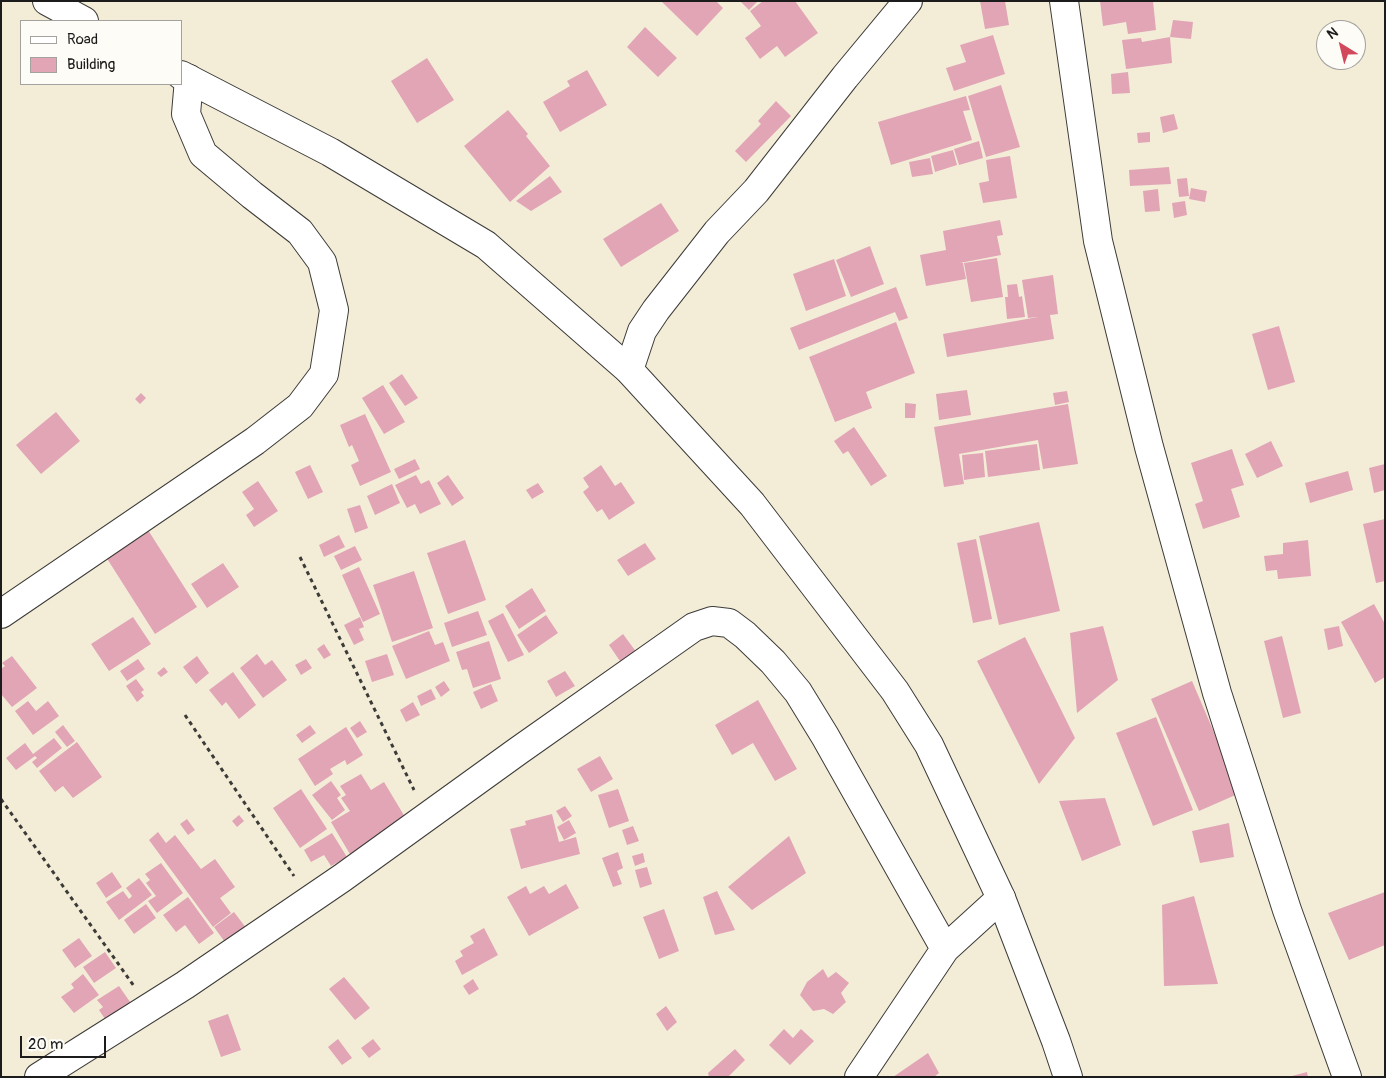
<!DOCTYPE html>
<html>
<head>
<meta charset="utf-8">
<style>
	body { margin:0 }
	#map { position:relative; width:1386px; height:1078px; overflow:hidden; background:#f3edd8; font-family:Pangolin,sans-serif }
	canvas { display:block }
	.frame { position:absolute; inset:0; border:2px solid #1c1c1c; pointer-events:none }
	.legend { position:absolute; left:20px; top:20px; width:162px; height:65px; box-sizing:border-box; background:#fdfcf7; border:1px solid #a3a29f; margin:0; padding:6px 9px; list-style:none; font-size:15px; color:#1c1c1c }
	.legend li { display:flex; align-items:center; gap:10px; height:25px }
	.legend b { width:25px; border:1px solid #a3a29f }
	.north { position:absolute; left:1316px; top:20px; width:50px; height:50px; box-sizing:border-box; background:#fdfcf7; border:1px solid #a3a29f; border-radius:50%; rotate:324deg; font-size:14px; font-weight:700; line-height:20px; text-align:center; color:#1c1c1c }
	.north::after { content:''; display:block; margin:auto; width:18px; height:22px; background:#d1495b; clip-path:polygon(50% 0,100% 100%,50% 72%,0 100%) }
	.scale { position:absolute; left:20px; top:1036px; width:86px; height:22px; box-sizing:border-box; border:2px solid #1c1c1c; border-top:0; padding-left:6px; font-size:15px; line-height:18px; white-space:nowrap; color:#1c1c1c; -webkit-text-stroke:4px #fdfcf7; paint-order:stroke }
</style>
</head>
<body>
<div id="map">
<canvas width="1386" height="1078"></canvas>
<div class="frame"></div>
<ul class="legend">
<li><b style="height:6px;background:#fff"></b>Road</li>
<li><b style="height:14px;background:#e1a5b6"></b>Building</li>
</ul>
<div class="north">N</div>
<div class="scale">20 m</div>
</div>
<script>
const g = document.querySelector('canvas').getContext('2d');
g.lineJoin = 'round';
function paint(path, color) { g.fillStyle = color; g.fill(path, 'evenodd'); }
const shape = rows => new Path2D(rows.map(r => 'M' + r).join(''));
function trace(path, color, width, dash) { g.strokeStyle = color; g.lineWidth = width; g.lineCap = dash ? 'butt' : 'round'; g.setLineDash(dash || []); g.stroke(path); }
paint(shape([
	[661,1,716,1,723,8,697,36],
	[740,1,758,1,749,10],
	[763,1,795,1,818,33,785,57,777,46,760,59,745,38,761,26,750,11],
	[980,1,1005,1,1009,25,985,29],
	[1100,1,1153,1,1156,30,1128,34,1126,22,1103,26],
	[1173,20,1193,22,1191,39,1170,37,1172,63,1126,69,1122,40,1141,38,1142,42,1170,37],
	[645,27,677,58,658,77,627,47],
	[993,35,1005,74,954,91,946,68,966,62,960,45],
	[427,58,454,100,417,123,391,81],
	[587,70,607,105,560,132,543,102,570,86,567,81],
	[1128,72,1130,93,1112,94,1111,74],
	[1001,85,1020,147,986,157,968,96],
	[966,96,970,110,963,111,972,140,891,165,878,122],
	[776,101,791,116,746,162,735,151,761,124,758,121],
	[508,110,528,134,526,136,550,166,510,202,464,146],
	[1174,114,1178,129,1163,133,1160,117],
	[1150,132,1150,142,1138,143,1137,133],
	[979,141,983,158,959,165,954,149],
	[953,150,957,165,935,172,931,156],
	[1010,156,1017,198,983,203,979,183,989,181,986,160],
	[930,158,933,174,912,177,909,162],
	[1169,167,1171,184,1130,186,1129,170],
	[550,176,562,192,531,211,516,201],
	[1187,178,1189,196,1179,197,1177,179],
	[1191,188,1207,191,1205,202,1189,199],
	[1158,189,1160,211,1145,212,1143,191],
	[1185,201,1187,215,1174,218,1172,203],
	[661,203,679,231,621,267,603,239],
	[1000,220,1003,235,997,236,1001,255,960,263,963,263,966,279,926,286,920,255,946,250,943,231],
	[870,246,884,284,851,297,836,260],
	[997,258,1003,297,971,302,964,263],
	[834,259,846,296,806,311,793,274],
	[1053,275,1058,314,1050,315,1054,339,947,357,943,334,1038,317,1028,318,1022,280],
	[1017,284,1019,297,1022,296,1025,317,1007,319,1005,297,1008,297,1007,285],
	[896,287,908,318,899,321,895,312,799,350,790,328],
	[896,322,915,373,866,392,872,408,835,422,809,357],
	[1279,326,1295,382,1268,390,1252,334],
	[402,374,418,398,405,406,389,383],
	[383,385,405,422,384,434,362,398],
	[967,390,971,415,939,420,936,394],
	[1067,391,1069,402,1055,405,1053,393],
	[141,393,146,398,140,404,135,399],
	[905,403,916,404,915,418,905,418],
	[1068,404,1078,464,1043,469,1038,440,959,454,964,484,944,487,934,427],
	[56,412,80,441,41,474,16,445],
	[365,414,391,472,360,486,351,465,359,461,352,445,349,447,340,425],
	[854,427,887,476,871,486,848,451,843,454,834,441],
	[1271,441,1283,466,1257,478,1245,454],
	[1037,444,1040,470,988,477,985,451],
	[1232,449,1244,485,1231,489,1240,517,1203,529,1195,504,1203,501,1191,463],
	[983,453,985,477,964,480,962,455],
	[415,459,420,469,399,479,394,469],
	[1385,464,1385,490,1374,493,1369,468],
	[310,465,323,492,308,499,295,472],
	[601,465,615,486,621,482,635,503,609,520,602,509,597,512,583,492,589,487,583,478],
	[1348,471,1353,490,1310,503,1305,483],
	[416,475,421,484,429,480,441,504,420,514,415,504,407,508,395,485],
	[448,475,464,498,452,506,437,483],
	[258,481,278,511,254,527,246,515,254,509,242,492],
	[538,483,544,492,532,499,526,490],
	[392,484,400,503,375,515,367,496],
	[360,505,368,528,355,533,347,509],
	[1385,519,1385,581,1376,583,1363,524],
	[1039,522,1060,611,999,625,979,536],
	[148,530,197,607,155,634,106,557],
	[339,535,345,547,324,557,319,545],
	[976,539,992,619,973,623,957,543],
	[465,540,486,600,448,614,427,553],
	[1308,540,1311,576,1278,579,1277,570,1266,571,1264,556,1283,554,1283,543],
	[645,543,656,559,628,576,617,560],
	[355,546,362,560,341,570,334,556],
	[223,563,239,587,207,608,191,584],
	[359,567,380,614,363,622,342,575],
	[414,571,433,628,392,642,373,585],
	[532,588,546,611,519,629,505,606],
	[1374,604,1385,624,1385,677,1375,683,1341,622],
	[478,611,487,635,452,647,444,623],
	[503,613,524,655,508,662,488,621],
	[546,615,558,633,529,653,517,635],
	[133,617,151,644,109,671,91,644],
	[360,617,364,627,359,629,364,640,354,645,344,625],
	[1103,626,1118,680,1077,713,1070,633],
	[1339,626,1343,646,1328,650,1324,629],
	[429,631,435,645,443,642,450,661,406,679,392,646],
	[623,634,637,653,622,664,609,645],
	[1282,636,1301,713,1283,718,1264,641],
	[1025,637,1075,738,1039,784,977,661],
	[489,641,501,679,473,688,467,669,462,670,456,652],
	[324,644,331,655,324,659,317,649],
	[257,654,265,665,272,660,287,680,263,698,240,668],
	[387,654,394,675,372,682,365,661],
	[12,656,37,688,12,707,1,694,1,669,5,666,2,663],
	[197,656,209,673,196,684,183,667],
	[138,659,145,669,127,681,120,671],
	[306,659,312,668,301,675,295,665],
	[164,667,168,672,161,677,157,673],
	[565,671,575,686,556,697,547,681],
	[233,672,256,705,239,719,226,702,222,706,209,690],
	[136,679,144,690,141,692,144,696,137,702,126,686],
	[444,681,450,690,441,697,435,687],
	[1192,681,1240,793,1199,811,1151,699],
	[491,684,498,701,481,709,473,692],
	[431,689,436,699,421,706,417,696],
	[758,700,797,769,775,781,753,743,732,755,715,725],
	[28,701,36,711,48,701,59,716,33,735,15,711],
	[413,702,420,715,406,722,400,710],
	[1156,717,1193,810,1153,826,1116,733],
	[360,721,367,732,357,738,350,728],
	[63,725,75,741,67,747,55,732],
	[310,725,316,733,302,743,296,735],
	[346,727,363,755,347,765,345,760,330,769,333,774,315,786,298,759],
	[54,738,62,748,37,768,32,762,37,758,35,756,16,770,6,758,25,743,33,754],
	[77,742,102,777,73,798,63,786,55,792,39,771],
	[600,756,613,779,591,792,577,769],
	[361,774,371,790,384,782,411,827,354,861,331,822,350,811,341,798,346,795,340,786],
	[331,781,341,795,337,798,345,810,332,820,312,795],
	[301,789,327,829,300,848,273,808],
	[618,789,629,821,609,828,598,795],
	[1105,798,1121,845,1082,861,1059,801],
	[565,806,572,816,563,822,556,811],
	[552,814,559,842,576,837,580,854,521,869,510,829,526,825,525,821],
	[239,815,244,821,237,827,232,821],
	[187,819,195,830,188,835,180,824],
	[569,820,576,833,564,840,557,827],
	[1229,823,1234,857,1200,863,1192,831],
	[633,826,639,841,627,845,622,830],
	[158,832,166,843,175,835,201,869,215,859,235,887,220,898,231,913,213,927,149,840],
	[332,833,347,857,331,866,324,855,311,862,304,850],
	[789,836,806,873,752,910,728,887],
	[618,852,623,868,617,871,622,884,613,887,602,858],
	[643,853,645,862,635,866,632,856],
	[161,863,183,893,157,913,148,901,156,896,146,883,150,880,145,874],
	[647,867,652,884,640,888,635,870],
	[112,872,122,887,106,898,96,883],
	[139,878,152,895,119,920,106,902,123,891,129,899,132,896,126,888],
	[566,884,579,908,529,936,507,897,526,886,530,894,544,886,549,894],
	[717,891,735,930,715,935,703,897],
	[1385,892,1385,945,1349,960,1328,913],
	[1194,896,1218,984,1164,986,1162,905],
	[188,897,214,933,199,944,185,925,176,932,163,915],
	[146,904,156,918,134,934,124,920],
	[664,909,679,951,659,959,643,917],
	[234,912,253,937,232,952,214,927],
	[484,928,498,955,462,975,455,961,463,956,460,951,474,943,470,936],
	[79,938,92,956,75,968,62,950],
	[105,952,116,968,94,983,83,967],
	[823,969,828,978,836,972,849,983,841,993,846,1002,833,1014,824,1009,813,1011,800,995,807,982],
	[83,974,99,995,74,1013,61,997,74,988,71,984],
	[344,977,370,1008,355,1020,329,989],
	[473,979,479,989,469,995,463,986],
	[119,986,137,1012,109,1025,99,1010,103,1007,97,1000],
	[666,1006,677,1022,667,1031,656,1014],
	[228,1014,241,1050,221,1057,208,1021],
	[784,1029,793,1038,801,1029,814,1041,790,1065,769,1045],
	[338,1039,352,1058,342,1065,328,1047],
	[373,1039,381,1049,369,1058,361,1048],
	[735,1049,745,1060,728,1077,709,1077,708,1073],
	[928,1053,939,1073,934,1077,893,1077],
	[1307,1072,1308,1077,1292,1077,1292,1076]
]), '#e1a5b6');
const minor = shape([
	[1064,1,1098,241,1149,447,1217,693,1287,910,1347,1077],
	[629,370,642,331,656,310,717,232,756,191,845,77,908,1],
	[1,614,255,441,300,406,324,374,334,310,322,262,300,232,252,195,203,154,186,114,189,79],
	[39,1077,185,985,342,878,518,751,694,627,712,621,729,623,745,635,773,662,798,692,825,736,945,949],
	[859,1077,945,949,1001,898]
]);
const major = shape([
	[47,1,84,21],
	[181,75,330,152,486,245,629,370,752,504,895,691,929,745,1001,898,1056,1041,1068,1077]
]);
trace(minor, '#3c3b38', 30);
trace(major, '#3c3b38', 30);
trace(shape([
	[300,557,414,790],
	[185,715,294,876],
	[1,799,134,986]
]), '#3c3b38', 3, [4, 4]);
trace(minor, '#fff', 28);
trace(major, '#fff', 28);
</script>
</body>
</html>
